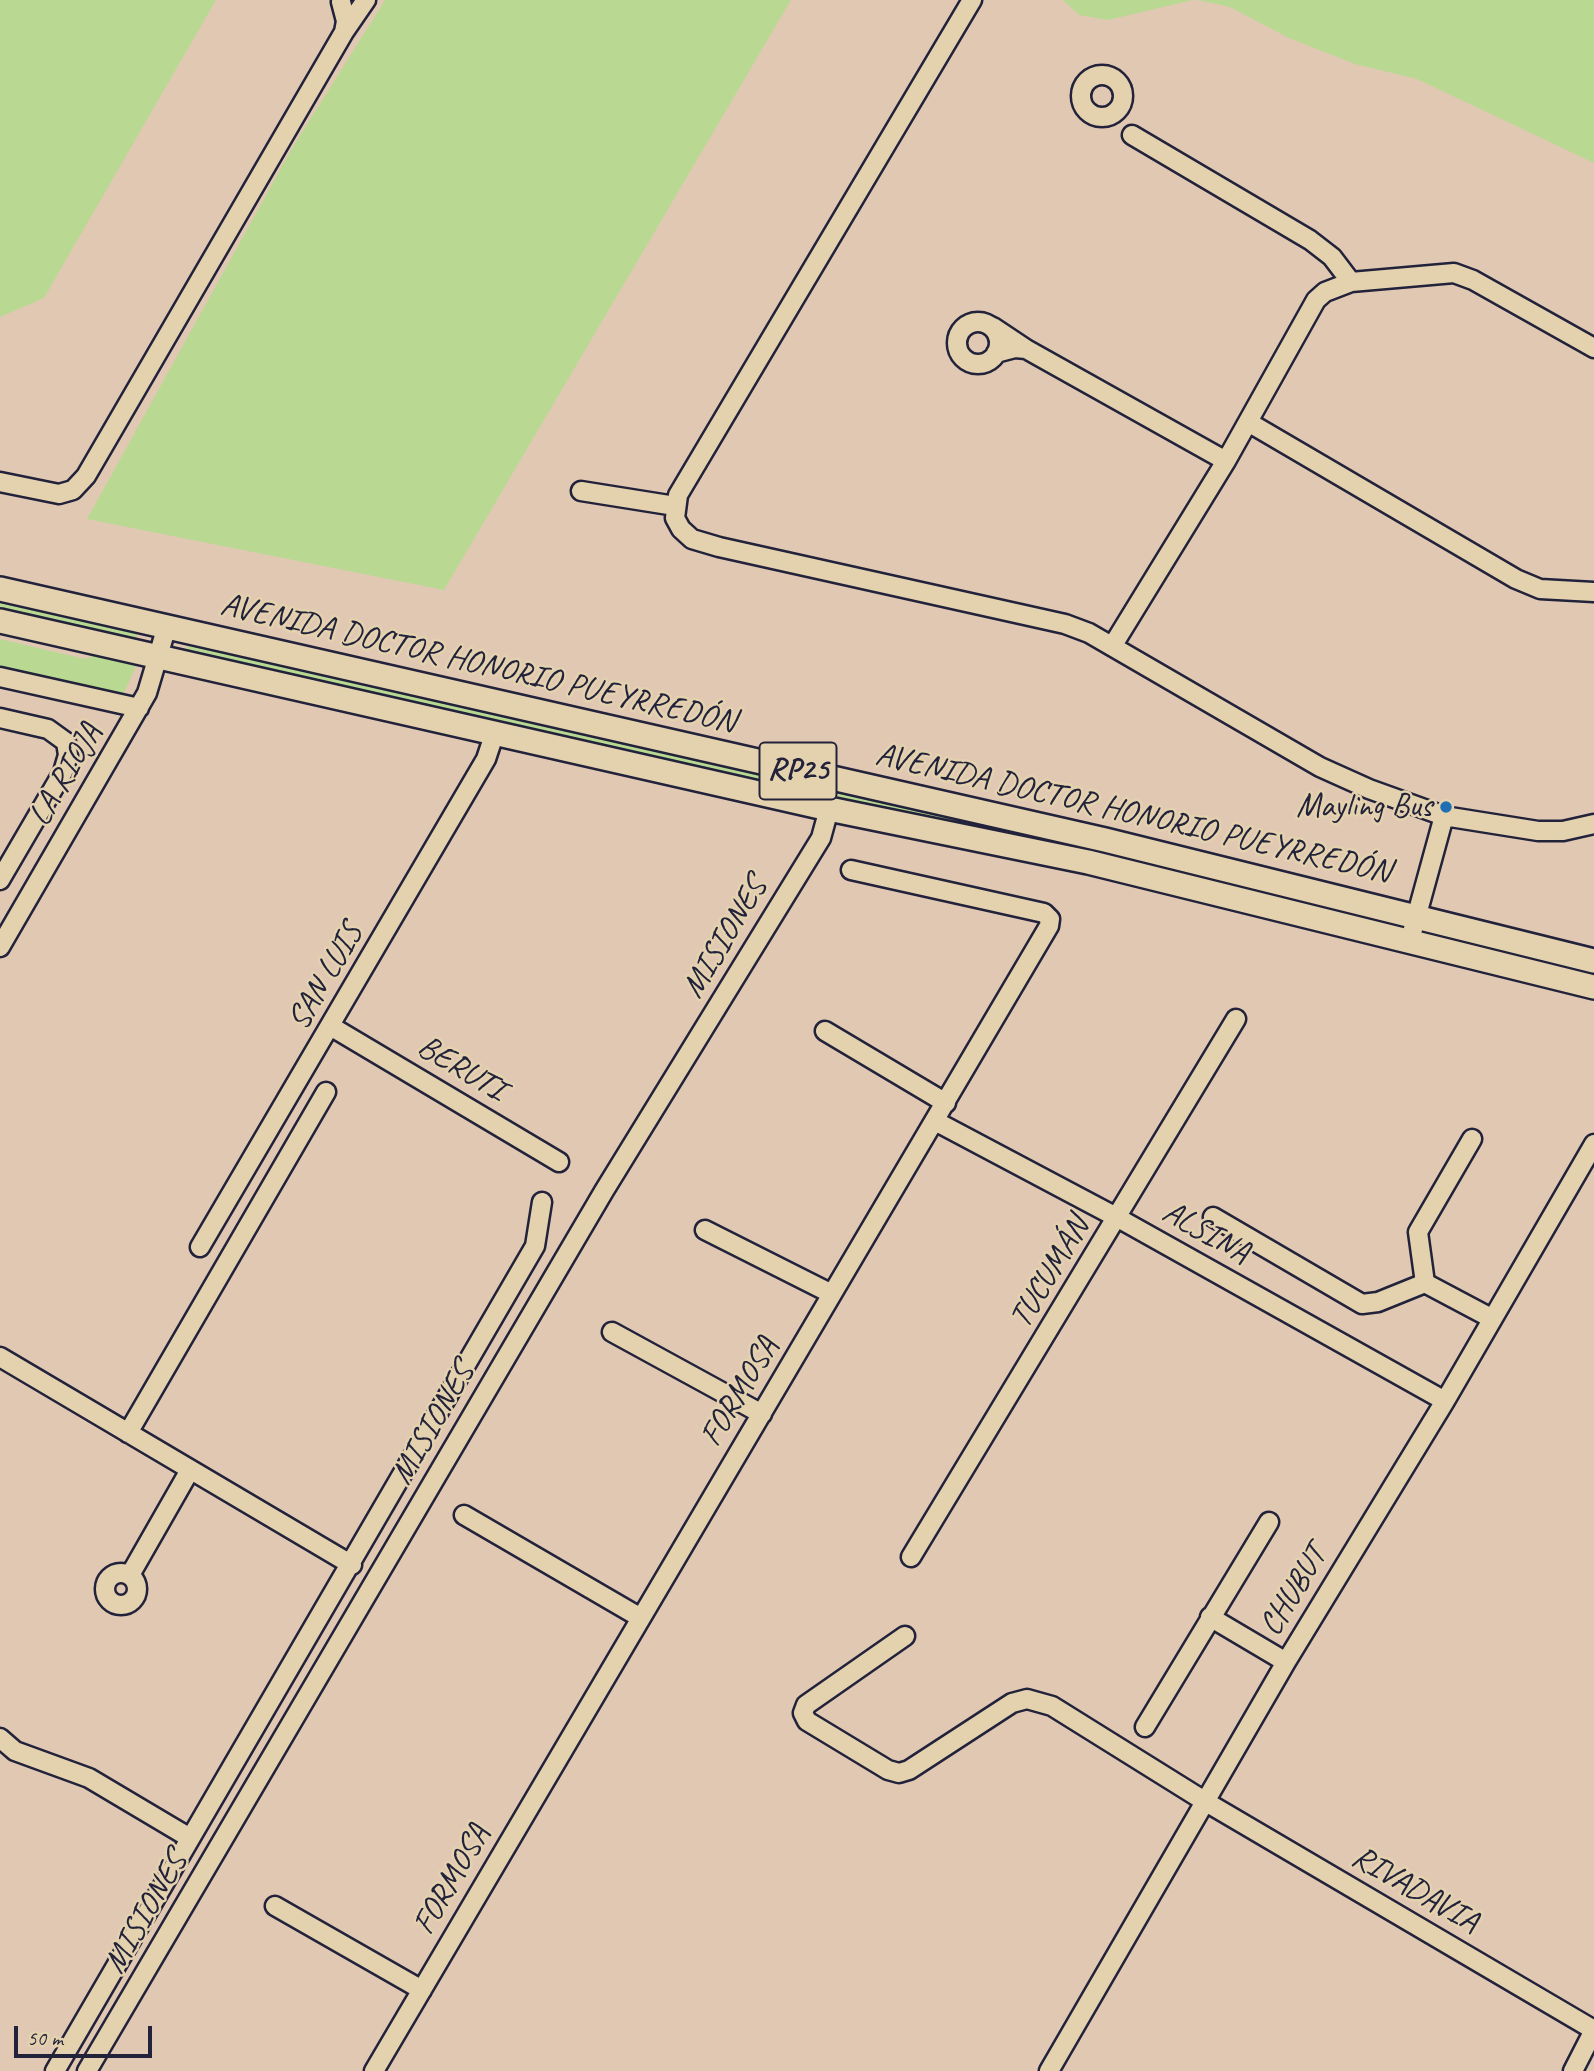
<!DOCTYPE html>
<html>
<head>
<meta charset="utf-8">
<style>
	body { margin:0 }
	#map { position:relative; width:1594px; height:2071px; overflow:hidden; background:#e0c8b3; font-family:Caveat,sans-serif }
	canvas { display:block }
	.scale { position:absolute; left:14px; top:2026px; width:138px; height:32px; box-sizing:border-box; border:4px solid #22223b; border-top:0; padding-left:9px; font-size:21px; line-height:24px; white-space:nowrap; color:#22223b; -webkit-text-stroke:5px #e4d2af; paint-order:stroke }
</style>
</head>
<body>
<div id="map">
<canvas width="1594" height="2071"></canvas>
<div class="scale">50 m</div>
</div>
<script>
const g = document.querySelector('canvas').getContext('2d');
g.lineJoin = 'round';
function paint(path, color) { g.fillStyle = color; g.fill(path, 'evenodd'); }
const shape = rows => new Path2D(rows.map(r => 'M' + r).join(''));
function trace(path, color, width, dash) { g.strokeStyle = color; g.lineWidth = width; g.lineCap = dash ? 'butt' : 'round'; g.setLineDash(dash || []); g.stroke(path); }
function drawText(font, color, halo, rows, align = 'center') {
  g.font = font + ' Caveat,sans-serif'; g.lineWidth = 5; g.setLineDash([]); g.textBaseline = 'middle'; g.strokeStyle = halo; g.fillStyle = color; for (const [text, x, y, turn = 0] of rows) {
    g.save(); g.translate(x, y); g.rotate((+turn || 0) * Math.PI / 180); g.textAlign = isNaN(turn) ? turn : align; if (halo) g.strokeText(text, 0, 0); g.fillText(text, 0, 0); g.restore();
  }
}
paint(shape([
	[0,0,216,0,44,298,0,317],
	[385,0,791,0,444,590,87,519,291,150],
	[1063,0,1193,0,1108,20,1079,15],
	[1198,0,1594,0,1594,163,1417,79,1355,64,1289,38,1230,7],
	[0,602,137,633,136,639,0,608],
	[0,639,85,659,100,653,138,662,123,695,50,683,0,671],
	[188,645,1090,847,1397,920,1396,925,186,650]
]), '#b9d992');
const minor = shape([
	[972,0,678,495,675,518,681,529,692,539,719,547,1065,624,1089,633,1320,767,1369,789,1444,816,1410,940],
	[341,2,346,21,344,32,366,0],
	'1081 96a21 21 0 1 1 42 0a21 21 0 1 1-42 0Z',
	[1132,135,1310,240,1332,257,1351,282],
	'957 343a21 21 0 1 1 42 0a21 21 0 1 1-42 0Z',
	[993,327,1026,349,1015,348,996,353],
	[1026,349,1226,461],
	[1248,422,1516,579,1540,589,1594,592],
	[0,482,59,494,73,490,86,476,344,32],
	[581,491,675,506],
	[1113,645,1226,461,1316,300,1325,292,1351,282,1454,273,1473,280,1594,348],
	[0,677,139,708],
	[0,718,48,729,66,742,68,755,63,772,0,880],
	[1444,816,1538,831,1563,831,1594,824],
	[0,947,147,693,167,626],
	[332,1027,559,1162],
	[825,1031,946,1103],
	[935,1121,1118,1218,1445,1401],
	[1213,1217,1362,1304,1378,1302,1425,1283,1491,1318],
	[705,1230,832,1294],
	[200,1247,486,759,495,732],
	[1425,1283,1418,1232,1472,1139],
	[612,1332,762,1414],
	[0,1357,352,1565],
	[128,1433,326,1092],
	[464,1515,641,1618],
	[911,1557,1236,1019],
	'105 1589a16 16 0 1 1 32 0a16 16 0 1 1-32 0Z',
	[130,1575,190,1470],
	[1210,1617,1286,1662],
	[905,1636,806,1705,803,1713,807,1721,888,1770,899,1773,909,1770,1012,1703,1027,1699,1052,1706,1206,1802,1594,2030],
	[1145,1727,1269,1522],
	[0,1738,15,1751,89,1778,190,1838],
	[275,1906,422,1990],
	[55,2071,535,1246,542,1202],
	[87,2071,604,1191,821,838,829,809],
	[374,2071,1049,926,1050,919,1044,913,851,870],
	[1049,2071,1286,1662,1445,1401,1594,1144],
	[1573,2071,1594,2030]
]);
const major = shape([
	[0,589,1105,840,1594,961],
	[0,621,829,809,1088,862,1594,987]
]);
trace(minor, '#22223b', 23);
trace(major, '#22223b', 28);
trace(minor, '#e4d2af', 18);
trace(major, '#e4d2af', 23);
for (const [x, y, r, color] of [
	[1446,807,7,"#1f6fb2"]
]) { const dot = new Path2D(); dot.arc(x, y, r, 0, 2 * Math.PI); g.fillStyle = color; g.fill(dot); trace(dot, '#e4d2af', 2.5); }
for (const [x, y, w] of [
	[798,771,77]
]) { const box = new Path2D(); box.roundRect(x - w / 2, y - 28.5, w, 57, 5); g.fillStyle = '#e4d2af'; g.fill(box); trace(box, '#22223b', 2); }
drawText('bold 32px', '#22223b', null, [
	["RP25",798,771]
]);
drawText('33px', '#22223b', '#e4d2af', [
	["AVENIDA DOCTOR HONORIO PUEYRREDÓN",478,664,13],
	["LA RIOJA",66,775,-60],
	["AVENIDA DOCTOR HONORIO PUEYRREDÓN",1133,814,13],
	["MISIONES",725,938,-59],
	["SAN LUIS",326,977,-60],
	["BERUTI",461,1069,31],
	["ALSINA",1206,1233,29],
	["TUCUMÁN",1050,1273,-59],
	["FORMOSA",740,1392,-59],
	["MISIONES",433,1424,-60],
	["CHUBUT",1294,1591,-59],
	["FORMOSA",452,1880,-60],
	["RIVADAVIA",1415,1890,30],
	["MISIONES",146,1913,-60]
]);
drawText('33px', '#22223b', '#e4d2af', [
	["Mayling Bus",1432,807]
], 'right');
</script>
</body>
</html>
